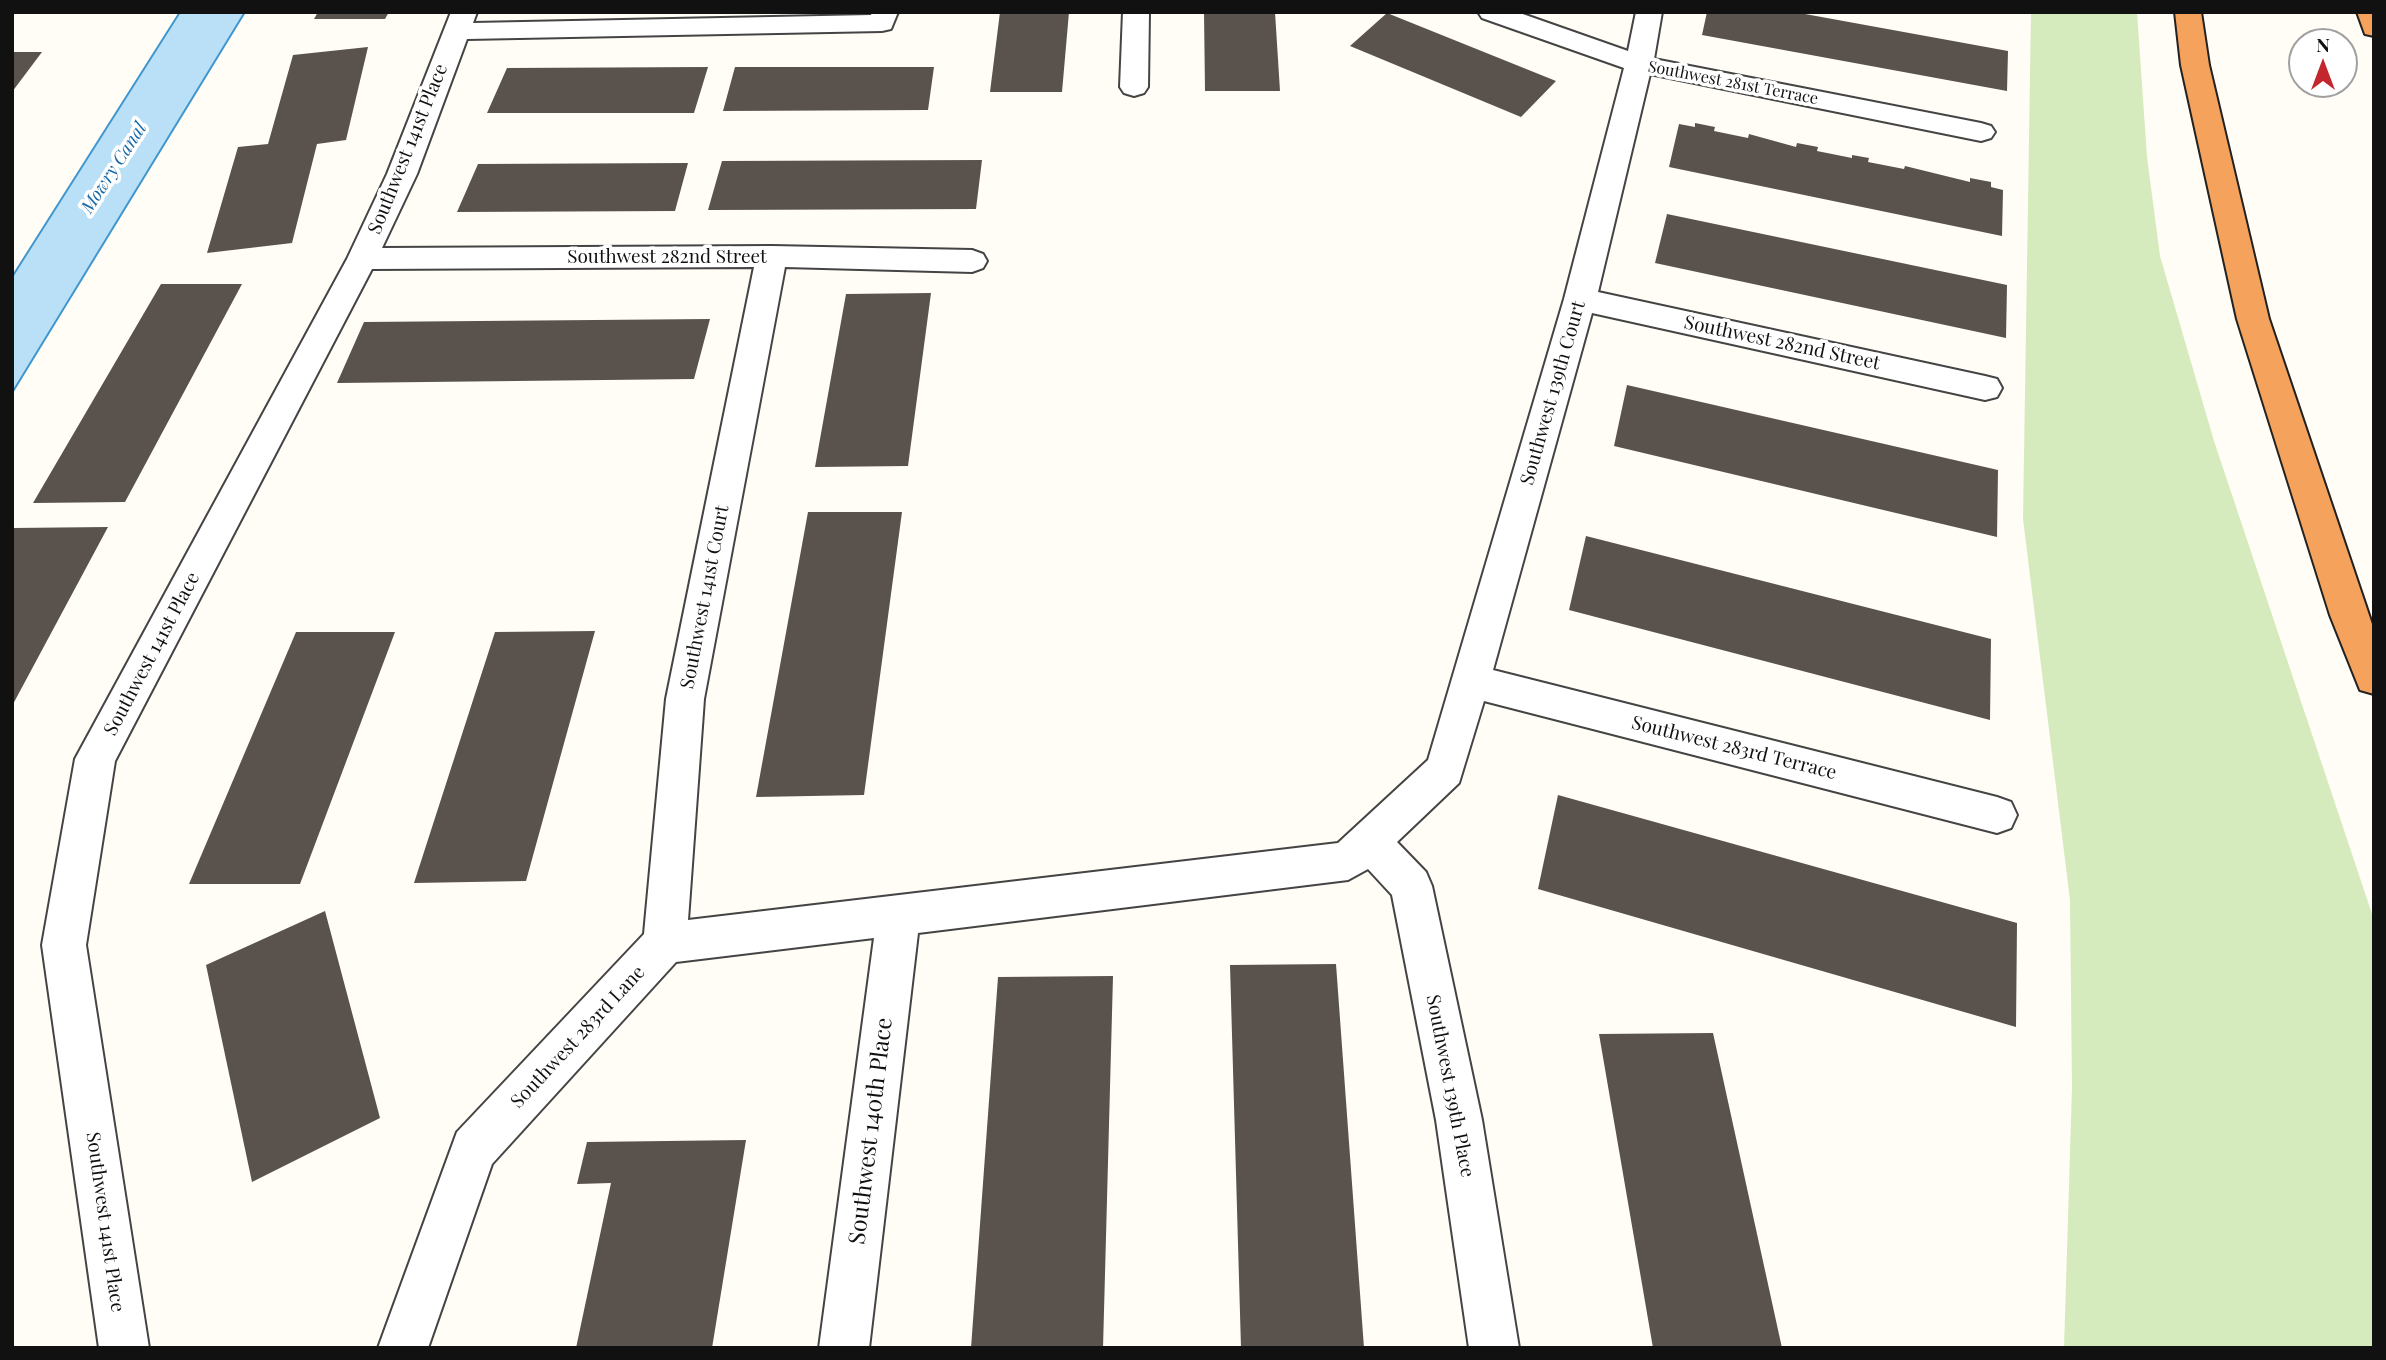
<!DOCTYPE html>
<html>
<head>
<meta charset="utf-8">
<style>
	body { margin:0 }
	#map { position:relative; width:2386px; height:1360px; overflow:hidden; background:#fffdf5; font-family:"Playfair Display",serif }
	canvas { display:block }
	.frame { position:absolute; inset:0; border:14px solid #111; pointer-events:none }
	.north { position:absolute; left:2288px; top:28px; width:70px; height:70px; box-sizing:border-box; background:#fff; border:2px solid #a0a0a0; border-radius:50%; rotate:0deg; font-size:19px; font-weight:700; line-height:28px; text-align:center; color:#111 }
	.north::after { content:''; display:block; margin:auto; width:24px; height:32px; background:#c4262e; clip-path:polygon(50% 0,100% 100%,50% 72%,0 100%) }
</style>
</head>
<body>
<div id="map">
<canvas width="2386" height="1360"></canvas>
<div class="frame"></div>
<div class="north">N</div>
</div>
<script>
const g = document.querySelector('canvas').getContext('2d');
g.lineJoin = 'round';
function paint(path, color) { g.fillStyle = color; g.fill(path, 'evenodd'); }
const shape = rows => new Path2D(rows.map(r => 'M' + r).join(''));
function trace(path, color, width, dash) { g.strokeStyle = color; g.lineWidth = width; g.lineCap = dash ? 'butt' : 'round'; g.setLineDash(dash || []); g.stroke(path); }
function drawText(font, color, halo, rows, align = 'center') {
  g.font = font + ' "Playfair Display",serif'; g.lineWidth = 7; g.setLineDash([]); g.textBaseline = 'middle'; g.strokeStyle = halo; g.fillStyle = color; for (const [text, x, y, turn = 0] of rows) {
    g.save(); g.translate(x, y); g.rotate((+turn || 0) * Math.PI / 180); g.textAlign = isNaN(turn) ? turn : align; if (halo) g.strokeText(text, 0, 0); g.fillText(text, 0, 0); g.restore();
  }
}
paint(shape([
	[2031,12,2137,12,2147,157,2160,256,2214,441,2374,920,2374,1348,2064,1348,2072,1088,2070,900,2023,519]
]), '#d5ebbd');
const water = shape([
	[180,12,245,12,12,393,12,277,180,12]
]);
paint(water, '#b9e0f7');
trace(water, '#3f96cf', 2);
paint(shape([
	[318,12,389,12,385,19,314,19],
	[1000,12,1069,12,1062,92,990,92],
	[1204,12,1275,12,1280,91,1205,91],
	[1707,12,1794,12,2008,51,2007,91,1702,35],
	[1387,13,1556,81,1521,117,1350,46],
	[368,47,346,140,317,144,292,243,207,253,238,147,268,144,293,55],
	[12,52,42,52,12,92],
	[708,67,694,113,487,113,507,68],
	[735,67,934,67,928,110,723,111],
	[1695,123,1715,127,1714,131,1748,138,1749,134,1796,147,1797,143,1818,147,1817,151,1852,158,1852,155,1869,158,1868,162,1904,169,1905,166,1970,182,1970,178,1991,182,1991,187,2003,190,2002,236,1669,167,1679,124,1695,127],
	[982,160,976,209,708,210,722,161],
	[688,163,675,211,457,212,478,164],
	[1667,214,2007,285,2006,338,1655,263],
	[161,284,242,284,125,502,33,503],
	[931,293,908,466,815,467,846,294],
	[710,319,694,379,337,383,364,322],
	[1627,385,1998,470,1997,537,1614,446],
	[808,512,902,512,864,795,756,797],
	[108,527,12,706,12,528],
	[1586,536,1991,639,1990,720,1569,610],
	[595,631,526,881,414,883,495,632],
	[296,632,395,632,300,884,189,884],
	[1558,795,2017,923,2016,1027,1538,889],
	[325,911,380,1118,252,1182,206,965],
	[1336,964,1364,1348,1241,1348,1230,965],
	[1113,976,1103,1348,971,1348,998,977],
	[1713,1033,1782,1348,1653,1348,1599,1034],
	[746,1140,712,1348,576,1348,611,1183,577,1184,587,1142]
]), '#5a524d');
const minor = shape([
	[451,12,477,12,473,23,871,15,872,12,898,12,891,29,882,31,467,39,417,174,382,248,772,246,972,250,983,254,987,261,983,268,972,272,785,267,704,699,688,920,1338,843,1428,760,1564,299,1624,68,1482,18,1478,12,1517,12,1628,51,1636,12,1662,12,1654,59,1981,123,1991,126,1995,132,1991,138,1981,141,1650,74,1598,292,1985,376,1997,379,2002,388,1997,397,1985,400,1592,313,1493,670,1997,797,2011,802,2017,815,2011,828,1997,833,1484,701,1459,783,1397,842,1426,872,1432,886,1482,1120,1519,1348,1469,1348,1436,1120,1392,895,1368,869,1348,880,918,933,869,1348,819,1348,874,938,676,962,492,1164,428,1348,378,1348,457,1132,644,934,666,699,754,267,372,269,115,761,86,945,149,1348,99,1348,42,945,75,759,347,259,387,174,451,12],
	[1123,12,1149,12,1148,87,1144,93,1134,96,1124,93,1120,87,1123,12]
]);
const highway = shape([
	[2175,12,2201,12,2209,65,2269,319,2374,630,2374,694,2360,690,2330,615,2237,319,2181,65,2175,12],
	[2357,12,2374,12,2374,36,2365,34,2357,12]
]);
trace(minor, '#444', 4);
trace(highway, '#222', 4);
paint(minor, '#fff');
paint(highway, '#f5a25d');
drawText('16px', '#111', '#fff', [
	["Southwest 281st Terrace",1733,83,11]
]);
drawText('italic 18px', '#1768a6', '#fff', [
	["Mowry Canal",114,168,-57]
]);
drawText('19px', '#111', '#fff', [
	["Southwest 141st Place",408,149,-68],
	["Southwest 282nd Street",667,257],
	["Southwest 282nd Street",1782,343,12],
	["Southwest 139th Court",1553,393,-74],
	["Southwest 141st Court",705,597,-79],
	["Southwest 141st Place",152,654,-62],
	["Southwest 283rd Terrace",1734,748,14],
	["Southwest 283rd Lane",578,1037,-47],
	["Southwest 139th Place",1450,1086,79],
	["Southwest 141st Place",105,1222,82]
]);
drawText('23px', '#111', '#fff', [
	["Southwest 140th Place",871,1131,-83]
]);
</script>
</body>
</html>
